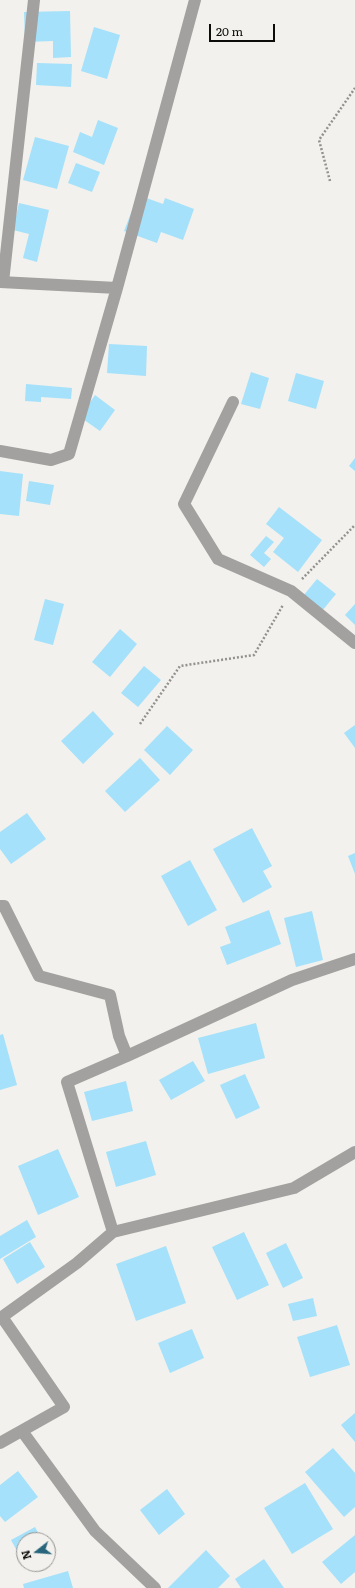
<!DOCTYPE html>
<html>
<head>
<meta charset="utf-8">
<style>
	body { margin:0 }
	#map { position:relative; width:355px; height:1588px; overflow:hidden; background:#f2f1ed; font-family:Literata,serif }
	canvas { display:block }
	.north { position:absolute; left:16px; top:1532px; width:40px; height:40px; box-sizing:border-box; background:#f2f1ed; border:1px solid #969593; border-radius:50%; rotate:253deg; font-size:11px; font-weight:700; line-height:16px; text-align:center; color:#0c0c0b }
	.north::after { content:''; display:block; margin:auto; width:14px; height:18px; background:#28657c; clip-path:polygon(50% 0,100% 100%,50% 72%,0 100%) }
	.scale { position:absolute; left:209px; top:24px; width:66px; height:18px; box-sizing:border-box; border:2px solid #0c0c0b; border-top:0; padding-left:5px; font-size:12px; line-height:14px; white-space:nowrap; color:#0c0c0b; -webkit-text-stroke:3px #f2f1ed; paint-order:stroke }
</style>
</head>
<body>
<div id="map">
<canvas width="355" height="1588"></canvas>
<div class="north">N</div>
<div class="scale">20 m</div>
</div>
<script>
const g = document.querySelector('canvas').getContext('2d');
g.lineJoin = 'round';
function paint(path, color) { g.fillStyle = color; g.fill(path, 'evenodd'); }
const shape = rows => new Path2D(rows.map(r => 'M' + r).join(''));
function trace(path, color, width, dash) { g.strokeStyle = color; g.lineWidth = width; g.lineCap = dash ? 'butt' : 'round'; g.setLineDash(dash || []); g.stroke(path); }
paint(shape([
	[70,11,71,57,53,58,53,41,25,42,24,12],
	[94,27,120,35,107,79,81,71],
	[37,63,72,64,71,87,36,85],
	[98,120,118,128,104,165,73,152,80,132,92,137],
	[35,137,69,146,57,189,23,180],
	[76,163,100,172,92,192,68,183],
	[138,195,163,204,165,198,194,209,183,240,161,232,157,243,124,231],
	[19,203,49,210,37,262,23,258,29,234,13,230],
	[109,344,147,346,146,376,107,373],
	[251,372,269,378,260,409,241,404],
	[296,373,324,381,316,409,288,401],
	[26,384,72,388,71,399,41,397,41,402,25,401],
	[95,395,115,410,100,431,80,417],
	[355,458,355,471,349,466],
	[0,471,23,474,19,516,0,514],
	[29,481,54,485,50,505,26,501],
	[279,507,322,540,298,572,273,552,284,538,266,524],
	[266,536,274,542,264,553,271,559,264,567,250,555],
	[317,579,336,594,322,611,303,596],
	[45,599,64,604,53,645,34,640],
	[355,604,355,625,345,615],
	[120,629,137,644,110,677,92,662],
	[144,666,161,680,138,707,121,693],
	[93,711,114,734,83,764,61,741],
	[355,725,355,748,344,733],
	[167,726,193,750,170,775,144,750],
	[140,758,160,780,125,812,105,791],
	[27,813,46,839,11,864,0,849,0,832],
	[252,828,272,866,263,871,272,887,243,903,213,849],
	[355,853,355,874,348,856],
	[190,860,217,910,188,926,161,876],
	[269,910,281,944,227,965,220,947,231,943,225,927],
	[312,911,323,960,296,967,284,918],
	[256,1023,265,1058,208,1074,198,1038],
	[3,1034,17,1085,0,1090,0,1035],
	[193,1061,205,1081,171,1100,159,1080],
	[245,1074,260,1108,236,1119,220,1085],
	[126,1081,133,1111,92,1121,84,1092],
	[146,1141,156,1175,116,1187,106,1152],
	[58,1149,79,1197,38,1215,18,1166],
	[27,1220,36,1237,0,1259,0,1236],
	[244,1232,269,1285,237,1300,212,1247],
	[30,1242,45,1267,17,1284,3,1259],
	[286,1243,303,1278,283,1288,266,1253],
	[166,1246,186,1303,136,1321,116,1264],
	[313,1298,317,1316,293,1321,288,1304],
	[337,1325,350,1365,310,1377,297,1337],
	[192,1329,204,1358,170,1373,158,1343],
	[355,1413,355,1442,341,1425],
	[333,1448,355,1473,355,1507,344,1517,305,1472],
	[18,1471,38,1497,5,1522,0,1516,0,1485],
	[305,1483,333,1529,292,1554,264,1508],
	[167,1489,185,1514,159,1535,140,1510],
	[35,1527,42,1540,24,1540,24,1561,23,1562,11,1540],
	[355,1535,355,1572,341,1584,322,1562],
	[206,1550,230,1576,218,1588,168,1588],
	[264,1559,284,1588,241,1588,235,1579],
	[68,1571,73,1588,24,1588,23,1584]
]), '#a5e1fa');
trace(shape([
	[330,181,319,140,355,88],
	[302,579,355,525],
	[140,724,180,666,254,655,283,605]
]), '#92918e', 2.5, [2, 2]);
trace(shape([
	[0,282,117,288],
	[3,282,34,0],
	[233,402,184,504,218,559,291,591,355,643],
	[0,451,51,460,69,454,117,288,195,0],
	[0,906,4,906,39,976,110,995,119,1036,127,1056,67,1082,113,1232,77,1263,2,1317,64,1407,0,1443],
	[127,1056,292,980,355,959],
	[113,1232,294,1188,355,1152],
	[22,1431,95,1531,155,1588]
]), '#a2a19f', 12);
</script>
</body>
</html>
